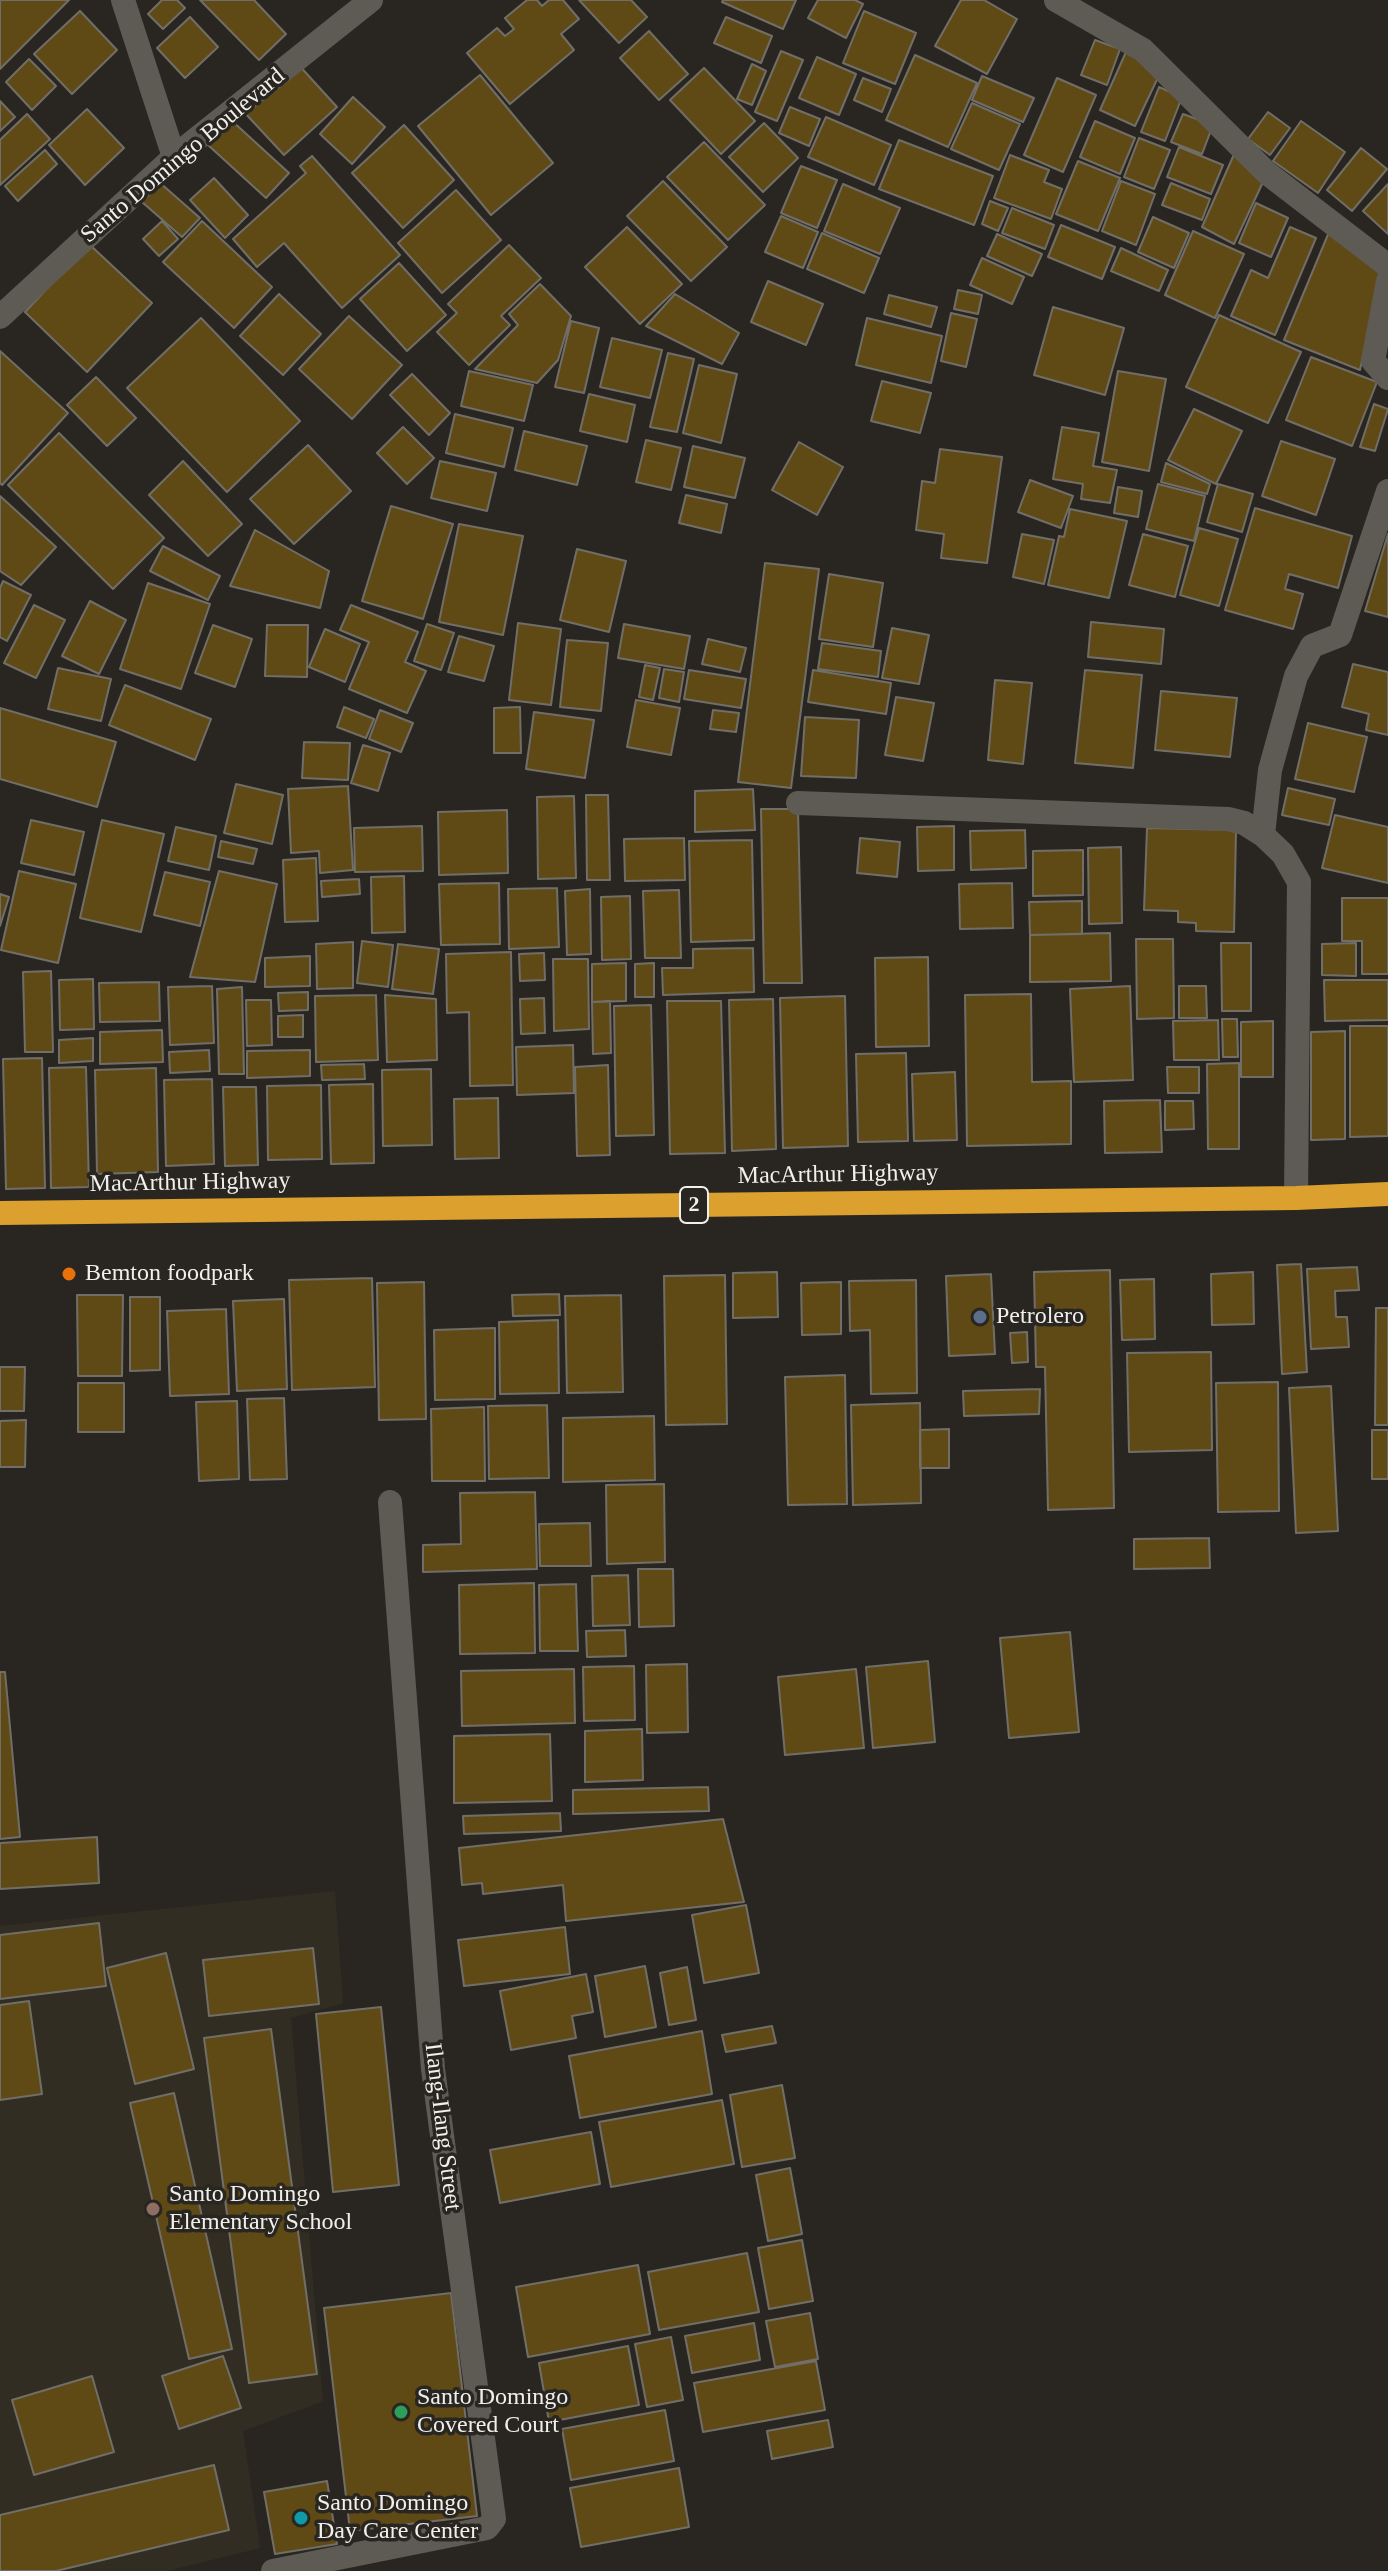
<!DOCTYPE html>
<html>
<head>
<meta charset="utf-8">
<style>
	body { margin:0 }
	canvas { display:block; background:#292621 }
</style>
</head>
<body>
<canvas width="1388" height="2571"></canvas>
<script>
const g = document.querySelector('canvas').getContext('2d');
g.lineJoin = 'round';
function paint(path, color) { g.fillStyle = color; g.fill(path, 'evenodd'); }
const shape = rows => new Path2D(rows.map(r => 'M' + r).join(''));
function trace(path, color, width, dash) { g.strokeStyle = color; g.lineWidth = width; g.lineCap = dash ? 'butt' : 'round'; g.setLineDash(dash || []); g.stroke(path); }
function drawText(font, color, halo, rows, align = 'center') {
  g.font = font + ' Georgia,serif'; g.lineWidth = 7; g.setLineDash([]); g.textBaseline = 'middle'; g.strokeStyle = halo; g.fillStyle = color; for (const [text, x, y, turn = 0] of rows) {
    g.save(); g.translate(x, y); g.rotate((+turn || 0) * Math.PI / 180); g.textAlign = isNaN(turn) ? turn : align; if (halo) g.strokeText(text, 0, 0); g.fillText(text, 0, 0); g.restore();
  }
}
paint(shape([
	[335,1891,343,2003,291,2018,323,2401,243,2431,260,2548,167,2571,0,2571,0,1926]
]), '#322d22');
const building = shape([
	[0,0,69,0,0,69,0,0],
	[162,0,177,0,185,8,163,29,148,14,162,0],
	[200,0,254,0,286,34,259,60,200,0],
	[527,0,537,0,542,6,549,0,563,0,579,19,561,34,574,50,510,104,467,53,497,28,505,36,514,29,505,18,527,0],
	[579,0,631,0,647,17,619,43,579,0],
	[723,0,796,0,783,29,722,2,723,0],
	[818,0,855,0,863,4,846,38,808,18,818,0],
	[961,0,984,0,1017,19,987,74,935,46,961,0],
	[80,11,117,50,72,94,34,54,80,11],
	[864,11,916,33,895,84,843,63,864,11],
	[190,17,218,47,185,78,157,48,190,17],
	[726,17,772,36,761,63,714,43,726,17],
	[649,31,688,74,659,100,620,58,649,31],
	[1095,40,1120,49,1107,85,1081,75,1095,40],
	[781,51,803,60,777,121,755,112,781,51],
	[1126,52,1162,69,1135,126,1100,110,1126,52],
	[915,55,977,83,948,147,886,120,915,55],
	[817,57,856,74,839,115,799,98,817,57],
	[29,59,56,86,32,110,6,82,29,59],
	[296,62,337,107,284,155,243,111,296,62],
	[752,64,766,71,752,105,737,99,752,64],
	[704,68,755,121,721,154,670,100,704,68],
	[480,75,553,163,491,215,418,126,480,75],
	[982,76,1034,98,1023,122,972,100,982,76],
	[863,78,891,89,882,112,854,100,863,78],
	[1057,78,1096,95,1063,172,1024,155,1057,78],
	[1159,87,1182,97,1165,141,1141,132,1159,87],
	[353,97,385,127,352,164,320,134,353,97],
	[0,101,15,117,0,131,0,101],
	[972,103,1020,124,999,170,951,149,972,103],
	[790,107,820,119,809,146,779,133,790,107],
	[87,109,124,148,85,185,49,145,87,109],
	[1268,112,1290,128,1270,155,1248,139,1268,112],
	[27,114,50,139,0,185,0,140,27,114],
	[1183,114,1213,125,1202,154,1171,142,1183,114],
	[826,117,891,145,874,185,808,157,826,117],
	[231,120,289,173,266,198,208,145,231,120],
	[1095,121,1135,138,1120,174,1080,157,1095,121],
	[1301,121,1345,152,1318,193,1273,161,1301,121],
	[764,123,798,158,763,192,729,157,764,123],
	[404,125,454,180,403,228,352,173,404,125],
	[1139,138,1170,150,1154,189,1124,177,1139,138],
	[899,140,993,176,974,225,879,189,899,140],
	[704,142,765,205,728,240,667,177,704,142],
	[1179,147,1223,165,1211,194,1167,177,1179,147],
	[1361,148,1387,169,1352,211,1327,190,1361,148],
	[45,150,57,164,18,201,5,186,45,150],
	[1235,152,1263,182,1234,244,1202,227,1235,152],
	[1010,155,1049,170,1044,182,1062,189,1051,219,994,198,1010,155],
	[312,156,400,255,342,308,284,243,257,267,233,239,306,173,300,166,312,156],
	[1078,161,1120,178,1098,231,1056,214,1078,161],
	[801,166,837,180,817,228,781,213,801,166],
	[214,178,248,215,225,238,190,200,214,178],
	[663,181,727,247,691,281,627,216,663,181],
	[1121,181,1155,194,1136,245,1102,231,1121,181],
	[159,182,200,218,182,237,142,202,159,182],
	[1171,183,1210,199,1202,220,1162,205,1171,183],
	[843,184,900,208,880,254,824,231,843,184],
	[1388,184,1388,234,1363,211,1388,184],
	[456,190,501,240,442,293,398,243,456,190],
	[990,201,1008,208,998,231,982,224,990,201],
	[1256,203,1288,218,1271,257,1239,243,1256,203],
	[1012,208,1054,225,1045,249,1002,233,1012,208],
	[781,216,818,232,803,268,765,252,781,216],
	[1153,217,1189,233,1174,268,1138,252,1153,217],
	[162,221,178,239,159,256,143,239,162,221],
	[202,221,272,287,234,328,163,262,202,221],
	[1061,225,1115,247,1102,279,1048,257,1061,225],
	[627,227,682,284,640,324,585,267,627,227],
	[1290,227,1316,238,1275,335,1231,316,1251,270,1268,278,1290,227],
	[1193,231,1244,254,1215,318,1165,295,1193,231],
	[1329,232,1381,271,1360,370,1284,340,1329,232],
	[822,233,879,258,864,293,807,269,822,233],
	[997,234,1042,254,1032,276,987,256,997,234],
	[89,244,152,303,87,372,25,312,89,244],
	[509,245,541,278,501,316,510,325,469,365,437,332,457,313,448,304,509,245],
	[1121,248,1168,270,1159,291,1111,271,1121,248],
	[982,258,1024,277,1012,304,970,285,982,258],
	[399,263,446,315,407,351,360,299,399,263],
	[768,281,823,304,806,345,751,322,768,281],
	[540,284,571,316,558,360,537,383,475,369,518,325,509,314,540,284],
	[958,290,982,295,978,314,954,309,958,290],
	[279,294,321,334,283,375,240,336,279,294],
	[675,294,739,333,722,364,646,326,675,294],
	[889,295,937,307,931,327,884,314,889,295],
	[1053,307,1124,328,1105,395,1034,375,1053,307],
	[951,313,977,319,966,367,941,361,951,313],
	[1219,315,1301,352,1268,423,1186,387,1219,315],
	[349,316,402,365,352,419,299,369,349,316],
	[201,318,300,421,227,492,127,388,201,318],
	[867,318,942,336,931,383,856,365,867,318],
	[571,321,599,328,584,393,555,387,571,321],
	[612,338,662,350,650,398,600,387,612,338],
	[0,351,68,413,2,485,0,483,0,351],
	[668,353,694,359,677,432,650,427,668,353],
	[1311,357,1377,382,1352,446,1286,420,1311,357],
	[699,365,737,374,721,443,683,433,699,365],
	[469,371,533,385,524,421,461,406,469,371],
	[1118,371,1166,379,1149,471,1102,462,1118,371],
	[412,374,450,413,429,435,390,395,412,374],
	[96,377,136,418,107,446,67,405,96,377],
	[882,381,931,393,920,433,871,421,882,381],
	[589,394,635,405,627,442,580,431,589,394],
	[1374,404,1388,409,1375,451,1360,447,1374,404],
	[1194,409,1242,431,1216,484,1168,460,1194,409],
	[455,414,513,428,504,467,446,453,455,414],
	[403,427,434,458,407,484,377,453,403,427],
	[1062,427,1099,433,1093,466,1117,470,1110,503,1081,499,1083,484,1053,479,1062,427],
	[524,431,587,446,577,485,515,470,524,431],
	[59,433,164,538,113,589,8,485,59,433],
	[646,440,681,448,671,490,636,482,646,440],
	[1281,441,1335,459,1316,515,1262,496,1281,441],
	[799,442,843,467,817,515,772,490,799,442],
	[308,445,351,491,294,544,250,499,308,445],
	[693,446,745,458,735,498,684,487,693,446],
	[940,449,1002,457,987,563,941,558,944,534,916,530,922,481,935,483,940,449],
	[183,461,242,524,208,556,149,495,183,461],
	[440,461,496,473,487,511,431,498,440,461],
	[1166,463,1210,484,1207,494,1161,482,1166,463],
	[1030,480,1073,496,1061,528,1018,512,1030,480],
	[1158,484,1205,496,1194,541,1146,529,1158,484],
	[1218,484,1253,494,1242,532,1207,522,1218,484],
	[1118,487,1142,491,1138,517,1114,513,1118,487],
	[686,495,727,504,721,533,679,523,686,495],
	[0,496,56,547,21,585,0,571,0,496],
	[391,506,453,524,423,619,362,601,391,506],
	[1255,508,1352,536,1338,588,1289,574,1285,589,1303,594,1293,629,1225,610,1255,508],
	[1070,509,1127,521,1109,598,1048,585,1059,536,1064,537,1070,509],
	[459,524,523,536,503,635,439,622,459,524],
	[1199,528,1238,539,1219,606,1180,595,1199,528],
	[255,530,329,571,320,608,230,586,255,530],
	[1022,534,1054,540,1044,584,1013,577,1022,534],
	[1143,534,1188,546,1175,597,1129,585,1143,534],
	[1388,534,1388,617,1365,611,1388,534],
	[163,546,220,576,208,600,150,571,163,546],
	[577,549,626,561,609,632,560,620,577,549],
	[765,563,819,569,791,788,738,782,765,563],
	[829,574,883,583,873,647,819,639,829,574],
	[3,581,31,595,7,641,0,637,0,588,3,581],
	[148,583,210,604,181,689,120,669,148,583],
	[90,601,126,620,99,674,62,656,90,601],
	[34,605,65,620,36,678,4,663,34,605],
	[351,605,418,632,405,662,426,671,407,713,349,689,369,642,340,630,351,605],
	[1091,622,1164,629,1161,664,1088,657,1091,622],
	[518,623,561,629,551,705,509,700,518,623],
	[427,624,454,633,441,670,414,661,427,624],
	[624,624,690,636,684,669,618,658,624,624],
	[213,625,252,639,235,687,195,673,213,625],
	[267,625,308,625,307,677,265,676,267,625],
	[892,628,929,635,919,684,882,678,892,628],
	[325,629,360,644,345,682,309,667,325,629],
	[459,636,494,646,484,681,448,672,459,636],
	[708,639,746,648,740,672,702,664,708,639],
	[567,640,608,643,601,711,560,707,567,640],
	[822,643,881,651,878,677,818,669,822,643],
	[1353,664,1388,672,1388,735,1366,730,1369,714,1342,707,1353,664],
	[645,665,660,668,653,700,639,697,645,665],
	[58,668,111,679,101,721,48,709,58,668],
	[664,669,684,672,679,702,659,698,664,669],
	[689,670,746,679,741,708,684,699,689,670],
	[813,670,891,683,886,714,808,702,813,670],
	[1085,670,1142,675,1133,768,1075,763,1085,670],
	[995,680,1032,683,1023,764,988,760,995,680],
	[125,685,211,719,195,760,109,725,125,685],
	[1161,691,1237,698,1230,757,1155,750,1161,691],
	[896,697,934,703,923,761,885,755,896,697],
	[636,700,680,708,671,755,627,747,636,700],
	[344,707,374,719,366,738,337,727,344,707],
	[520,707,521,753,494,753,494,708,520,707],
	[0,708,116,742,97,807,0,779,0,708],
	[380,710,413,723,401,752,369,739,380,710],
	[713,710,739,713,736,732,710,729,713,710],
	[534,712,594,720,585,778,526,769,534,712],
	[805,717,859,720,856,778,801,776,805,717],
	[1308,723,1367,737,1354,792,1295,779,1308,723],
	[304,742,350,743,348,780,302,778,304,742],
	[363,745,390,753,378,791,351,783,363,745],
	[236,784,283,795,272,844,224,833,236,784],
	[348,786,353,870,320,873,319,851,291,853,288,789,348,786],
	[1288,788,1335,799,1329,825,1282,815,1288,788],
	[753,789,755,830,695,832,695,791,753,789],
	[586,795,608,795,610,880,587,880,586,795],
	[574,796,576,878,538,879,537,797,574,796],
	[761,809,798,809,802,983,764,983,761,809],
	[507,810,508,873,439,875,438,812,507,810],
	[1335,815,1388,827,1388,883,1322,868,1335,815],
	[31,820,84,832,74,875,21,863,31,820],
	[102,820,164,834,141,932,80,918,102,820],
	[422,826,423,871,355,872,354,828,422,826],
	[954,826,954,870,918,871,917,827,954,826],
	[176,827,216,836,209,870,168,861,176,827],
	[1147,828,1236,830,1234,932,1196,931,1196,923,1178,922,1178,911,1144,910,1147,828],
	[1025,830,1026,868,971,870,970,831,1025,830],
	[684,838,685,880,625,881,624,839,684,838],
	[860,838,900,842,897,877,857,873,860,838],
	[752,840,754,940,691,942,689,841,752,840],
	[221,841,257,849,253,864,218,857,221,841],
	[1121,847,1122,923,1089,924,1088,848,1121,847],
	[1083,850,1083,895,1033,896,1033,851,1083,850],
	[316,858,318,921,285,922,283,860,316,858],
	[19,871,76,884,58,963,1,950,19,871],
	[219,871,277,884,255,982,190,977,219,871],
	[165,872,210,882,200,926,154,915,165,872],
	[404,876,405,932,372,933,371,877,404,876],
	[359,879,360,894,322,897,321,881,359,879],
	[499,883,500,944,441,945,439,884,499,883],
	[1012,883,1013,928,960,929,959,884,1012,883],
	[557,888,559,947,509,949,508,889,557,888],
	[590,889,591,954,567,955,565,891,590,889],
	[679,890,681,958,645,958,643,891,679,890],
	[0,894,9,897,0,926,0,894],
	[630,896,631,959,602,960,601,897,630,896],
	[1342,898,1388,898,1388,974,1362,974,1362,941,1342,941,1342,898],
	[1082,901,1082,934,1030,935,1029,902,1082,901],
	[1110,933,1111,981,1030,982,1030,935,1110,933],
	[1136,939,1173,939,1174,1018,1137,1019,1136,939],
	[362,941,393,945,388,987,357,983,362,941],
	[353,942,353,988,317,989,316,944,353,942],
	[1221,943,1251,943,1251,1011,1222,1011,1221,943],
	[1356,943,1356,976,1322,975,1322,944,1356,943],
	[398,944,439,949,433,994,392,989,398,944],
	[753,948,754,992,663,995,662,968,693,968,693,949,753,948],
	[511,952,513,1085,470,1086,469,1012,447,1013,446,954,511,952],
	[544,953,545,980,520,981,519,954,544,953],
	[310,956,310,986,265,987,265,958,310,956],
	[928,957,929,1046,876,1047,875,958,928,957],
	[553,959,588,959,589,1029,554,1031,553,959],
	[626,963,626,1001,592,1002,592,964,626,963],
	[654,963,654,997,635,997,635,964,654,963],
	[51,971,53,1052,25,1052,23,972,51,971],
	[93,979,94,1029,60,1030,59,980,93,979],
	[1324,980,1388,980,1388,1020,1325,1021,1324,980],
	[159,982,160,1021,100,1022,99,983,159,982],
	[212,986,214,1043,170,1045,168,987,212,986],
	[1130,986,1133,1080,1074,1082,1070,989,1130,986],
	[1179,986,1206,986,1207,1018,1179,1018,1179,986],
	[242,987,244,1074,219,1074,217,989,242,987],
	[308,992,308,1010,279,1011,278,993,308,992],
	[1031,994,1032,1082,1071,1081,1071,1144,967,1146,965,995,1031,994],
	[376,995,378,1060,316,1062,315,996,376,995],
	[385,995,436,999,437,1060,387,1062,385,995],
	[845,996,848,1146,783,1148,780,998,845,996],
	[544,998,545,1033,521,1034,520,999,544,998],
	[773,999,776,1149,732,1151,729,1000,773,999],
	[246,1000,271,1000,272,1045,247,1046,246,1000],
	[610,1001,611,1053,593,1054,592,1002,610,1001],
	[667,1001,721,1001,725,1153,670,1154,667,1001],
	[651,1005,654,1135,616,1136,614,1006,651,1005],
	[303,1015,303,1037,278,1037,278,1016,303,1015],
	[1222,1019,1237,1019,1238,1057,1223,1057,1222,1019],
	[1218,1020,1219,1060,1174,1060,1173,1021,1218,1020],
	[1273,1021,1273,1077,1241,1077,1241,1022,1273,1021],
	[1350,1026,1388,1026,1388,1136,1350,1137,1350,1026],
	[162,1030,163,1062,100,1064,100,1032,162,1030],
	[1345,1031,1345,1139,1311,1140,1311,1032,1345,1031],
	[93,1038,93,1061,59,1063,59,1040,93,1038],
	[573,1045,574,1093,517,1095,516,1047,573,1045],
	[209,1050,210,1071,170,1073,169,1052,209,1050],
	[310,1050,310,1076,247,1078,247,1051,310,1050],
	[906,1053,908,1141,858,1142,856,1054,906,1053],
	[42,1058,45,1188,6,1189,3,1059,42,1058],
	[1239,1063,1239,1149,1208,1149,1207,1064,1239,1063],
	[364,1064,365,1079,322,1080,321,1065,364,1064],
	[608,1065,610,1155,577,1156,575,1067,608,1065],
	[86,1067,89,1187,51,1188,49,1068,86,1067],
	[1167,1067,1199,1067,1199,1093,1168,1093,1167,1067],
	[156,1068,158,1172,97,1174,95,1070,156,1068],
	[431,1069,432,1145,383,1146,382,1070,431,1069],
	[955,1072,957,1140,914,1141,912,1074,955,1072],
	[212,1079,214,1164,166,1166,164,1080,212,1079],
	[373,1084,374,1163,331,1164,329,1085,373,1084],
	[321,1085,322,1159,268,1160,267,1086,321,1085],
	[223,1087,256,1087,258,1165,225,1166,223,1087],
	[498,1098,499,1158,455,1159,454,1099,498,1098],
	[1160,1100,1162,1152,1105,1153,1104,1101,1160,1100],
	[1165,1101,1193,1101,1194,1129,1165,1130,1165,1101],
	[1301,1264,1307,1372,1282,1374,1277,1265,1301,1264],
	[1357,1267,1359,1290,1335,1291,1336,1317,1347,1317,1349,1347,1311,1349,1307,1269,1357,1267],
	[1110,1270,1114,1508,1048,1510,1045,1367,1036,1367,1034,1272,1110,1270],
	[777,1272,778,1317,733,1318,733,1273,777,1272],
	[1253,1272,1254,1324,1212,1325,1211,1274,1253,1272],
	[991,1274,995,1354,949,1356,946,1276,991,1274],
	[725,1275,727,1424,666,1425,664,1276,725,1275],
	[372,1278,375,1387,292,1390,289,1280,372,1278],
	[1154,1279,1155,1339,1122,1340,1120,1280,1154,1279],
	[916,1280,917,1393,871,1394,870,1330,850,1331,849,1281,916,1280],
	[424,1282,426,1419,379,1420,377,1283,424,1282],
	[841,1282,841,1334,802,1335,801,1283,841,1282],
	[559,1294,560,1315,513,1316,512,1295,559,1294],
	[77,1295,123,1295,122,1376,78,1376,77,1295],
	[621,1295,623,1392,567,1393,565,1296,621,1295],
	[130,1297,160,1297,160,1370,130,1371,130,1297],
	[284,1299,287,1389,237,1391,233,1301,284,1299],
	[1376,1308,1388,1308,1388,1425,1375,1425,1376,1308],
	[226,1309,229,1394,170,1396,167,1311,226,1309],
	[558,1320,559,1393,500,1394,499,1322,558,1320],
	[495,1328,495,1399,435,1400,434,1330,495,1328],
	[1027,1332,1028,1362,1012,1363,1010,1333,1027,1332],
	[1211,1352,1212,1450,1129,1452,1127,1353,1211,1352],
	[0,1367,25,1367,24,1411,0,1411,0,1367],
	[845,1375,847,1504,788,1505,785,1377,845,1375],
	[1278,1382,1279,1511,1218,1512,1216,1383,1278,1382],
	[78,1383,124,1383,124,1432,78,1432,78,1383],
	[1331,1386,1338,1531,1296,1533,1289,1388,1331,1386],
	[1040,1389,1039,1414,964,1416,963,1391,1040,1389],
	[284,1398,287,1479,250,1480,247,1399,284,1398],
	[237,1401,239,1479,199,1481,196,1402,237,1401],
	[920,1403,921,1503,853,1505,851,1405,920,1403],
	[547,1405,549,1478,489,1479,488,1406,547,1405],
	[484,1407,485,1481,432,1481,431,1409,484,1407],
	[654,1416,655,1480,563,1482,563,1418,654,1416],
	[26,1420,25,1467,0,1467,0,1421,26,1420],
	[949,1429,949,1468,920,1468,920,1430,949,1429],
	[1372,1430,1388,1430,1388,1479,1372,1479,1372,1430],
	[664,1484,665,1562,607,1564,606,1485,664,1484],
	[535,1492,537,1569,423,1572,423,1545,461,1544,460,1493,535,1492],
	[590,1523,591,1566,540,1566,539,1524,590,1523],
	[1209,1538,1210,1568,1134,1569,1134,1539,1209,1538],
	[638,1569,673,1569,674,1626,639,1627,638,1569],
	[628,1575,630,1625,593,1626,592,1576,628,1575],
	[534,1583,535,1653,460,1654,459,1585,534,1583],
	[576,1584,578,1651,540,1651,539,1585,576,1584],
	[625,1630,626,1656,587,1657,586,1631,625,1630],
	[1070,1632,1079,1732,1009,1738,1000,1638,1070,1632],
	[928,1661,935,1742,873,1748,866,1667,928,1661],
	[687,1664,688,1732,647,1733,646,1665,687,1664],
	[634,1666,635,1720,584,1721,583,1667,634,1666],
	[574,1669,575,1723,462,1726,461,1671,574,1669],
	[856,1669,864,1748,785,1755,778,1677,856,1669],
	[0,1672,5,1672,20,1837,0,1839,0,1672],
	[642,1729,643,1780,585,1782,585,1731,642,1729],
	[550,1734,552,1801,454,1803,454,1736,550,1734],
	[708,1787,709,1811,573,1814,573,1790,708,1787],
	[560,1813,561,1831,464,1834,463,1816,560,1813],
	[723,1819,744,1902,566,1921,563,1885,483,1894,482,1883,462,1885,459,1848,723,1819],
	[97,1837,99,1883,0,1889,0,1843,97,1837],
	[746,1905,759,1973,704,1983,692,1915,746,1905],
	[99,1923,106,1986,0,1999,0,1935,99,1923],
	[565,1927,570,1974,464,1986,458,1940,565,1927],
	[313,1948,319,2004,209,2016,203,1960,313,1948],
	[166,1953,194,2069,135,2084,107,1968,166,1953],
	[645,1966,656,2027,605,2037,595,1976,645,1966],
	[687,1967,696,2020,669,2025,660,1973,687,1967],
	[586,1974,593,2012,572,2016,576,2038,511,2050,500,1991,586,1974],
	[29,2001,42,2094,0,2100,0,2005,29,2001],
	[381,2007,399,2185,333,2192,316,2014,381,2007],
	[772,2026,776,2043,726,2052,722,2035,772,2026],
	[271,2029,317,2374,249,2383,204,2038,271,2029],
	[702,2031,712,2094,580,2118,569,2056,702,2031],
	[782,2085,795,2158,742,2167,730,2095,782,2085],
	[174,2093,232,2349,189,2359,130,2103,174,2093],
	[722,2100,734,2164,611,2187,599,2122,722,2100],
	[591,2132,600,2184,500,2203,490,2150,591,2132],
	[790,2168,802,2234,768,2241,756,2175,790,2168],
	[802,2240,813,2301,769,2309,758,2248,802,2240],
	[747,2253,759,2312,659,2330,648,2272,747,2253],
	[638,2265,650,2334,528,2357,516,2287,638,2265],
	[451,2293,477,2516,350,2531,324,2308,451,2293],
	[810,2313,818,2359,775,2367,766,2321,810,2313],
	[754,2323,760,2360,692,2373,685,2336,754,2323],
	[671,2337,683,2400,647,2407,635,2344,671,2337],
	[628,2346,639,2405,549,2422,539,2363,628,2346],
	[223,2356,241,2408,179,2429,162,2376,223,2356],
	[816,2361,825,2410,703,2432,694,2383,816,2361],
	[92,2376,114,2452,34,2475,12,2400,92,2376],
	[665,2410,674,2461,571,2480,562,2429,665,2410],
	[828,2420,833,2447,772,2459,767,2431,828,2420],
	[214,2465,229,2530,56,2571,0,2571,0,2515,214,2465],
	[679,2468,689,2527,581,2547,570,2488,679,2468],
	[327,2481,337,2544,275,2554,264,2492,327,2481]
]);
paint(building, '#5f4a16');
trace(building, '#716e68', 2);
trace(shape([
	[123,0,174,157],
	[1056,0,1143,50,1267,173,1388,266],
	[1388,281,1373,361,1388,378],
	[0,317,174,157,371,0],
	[798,803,1228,819,1244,823,1263,835,1283,854,1299,882,1296,1198],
	[1263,835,1270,770,1296,676,1312,646,1340,635,1388,491],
	[273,2571,487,2528,494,2519,433,2069,390,1502]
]), '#5e5b55', 24);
trace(shape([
	[0,1213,1296,1198,1388,1194]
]), '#dba02d', 24);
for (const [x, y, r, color] of [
	[69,1274,8,"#e8710a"],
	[980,1317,8,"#5c6f8a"],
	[153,2209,8,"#8d6e63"],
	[401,2412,8,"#2e9e5b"],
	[301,2518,8,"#0f9aa8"]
]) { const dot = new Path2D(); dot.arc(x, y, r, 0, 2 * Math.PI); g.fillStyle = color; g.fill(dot); trace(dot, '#292621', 3); }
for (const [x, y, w] of [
	[694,1205,28]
]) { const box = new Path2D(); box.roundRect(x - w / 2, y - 18, w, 36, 6); g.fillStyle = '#292621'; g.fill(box); trace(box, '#f0efeb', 2); }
drawText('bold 22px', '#f0efeb', null, [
	["2",694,1205]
]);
drawText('24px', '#f0efeb', '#292621', [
	["Santo Domingo Boulevard",183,156,-40],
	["MacArthur Highway",838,1175,-1],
	["MacArthur Highway",190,1183,-1],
	["Ilang-Ilang Street",442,2127,83]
]);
drawText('24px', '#f0efeb', '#292621', [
	["Bemton foodpark",85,1274],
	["Petrolero",996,1317],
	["Santo Domingo",169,2195],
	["Elementary School",169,2223],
	["Santo Domingo",417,2398],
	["Covered Court",417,2426],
	["Santo Domingo",317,2504],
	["Day Care Center",317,2532]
], 'left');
</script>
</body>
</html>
